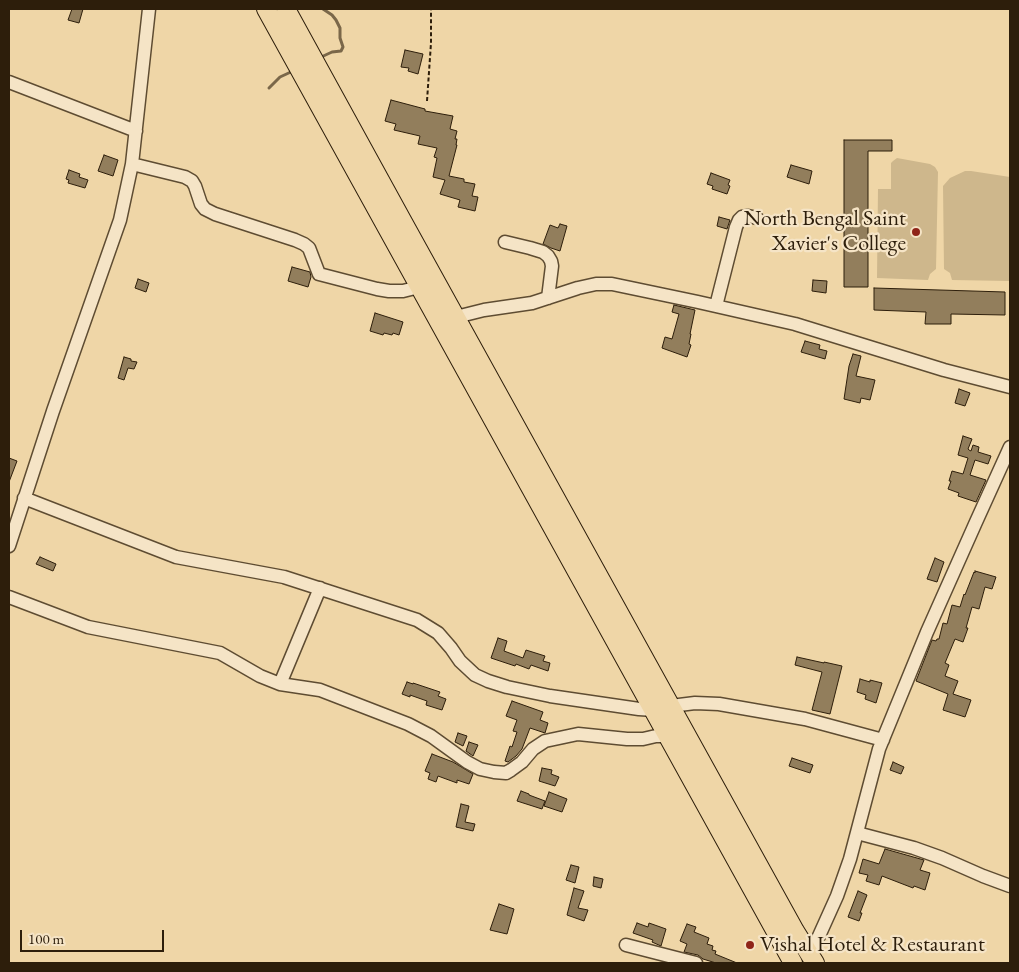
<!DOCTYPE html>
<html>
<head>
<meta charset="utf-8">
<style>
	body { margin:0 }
	#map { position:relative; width:1019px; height:972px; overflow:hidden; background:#efd6a7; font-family:"EB Garamond",serif }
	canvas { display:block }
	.frame { position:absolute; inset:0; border:10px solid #2d1e0b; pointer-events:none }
	.scale { position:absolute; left:20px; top:930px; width:144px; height:22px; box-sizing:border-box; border:2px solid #2d1e0b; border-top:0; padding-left:6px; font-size:15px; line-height:18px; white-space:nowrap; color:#2d1e0b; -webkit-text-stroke:4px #f5e4c6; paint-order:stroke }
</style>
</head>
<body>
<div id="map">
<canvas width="1019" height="972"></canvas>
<div class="frame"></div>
<div class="scale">100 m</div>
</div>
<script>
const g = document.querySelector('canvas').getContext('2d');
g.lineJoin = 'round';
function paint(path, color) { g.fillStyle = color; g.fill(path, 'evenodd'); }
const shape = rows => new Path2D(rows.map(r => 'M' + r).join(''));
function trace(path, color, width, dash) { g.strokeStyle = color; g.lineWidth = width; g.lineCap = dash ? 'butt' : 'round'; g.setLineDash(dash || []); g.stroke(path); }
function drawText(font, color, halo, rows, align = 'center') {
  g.font = font + ' "EB Garamond",serif'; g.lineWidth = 4.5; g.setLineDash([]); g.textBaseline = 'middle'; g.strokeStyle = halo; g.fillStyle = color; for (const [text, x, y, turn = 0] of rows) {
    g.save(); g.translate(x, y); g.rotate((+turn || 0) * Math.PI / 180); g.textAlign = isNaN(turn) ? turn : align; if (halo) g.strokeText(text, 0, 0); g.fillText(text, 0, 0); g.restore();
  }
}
paint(shape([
	[897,158,930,164,935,167,938,172,936,269,930,274,928,280,877,278,878,189,891,189,891,163,893,161],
	[965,171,971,171,1010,177,1010,281,952,280,950,273,944,269,943,186,950,178]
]), '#ceb78c');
trace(shape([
	[319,58,332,52,341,51,343,47,340,38,340,28,336,20,332,15,323,9],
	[269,88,280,77,293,71]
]), '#7a6749', 3);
const building = shape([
	[72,9,83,9,79,23,68,20,72,9],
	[405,50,423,54,418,74,408,71,409,68,401,67,405,50],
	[391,100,425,109,425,111,453,116,450,129,457,131,455,139,457,139,456,145,457,145,449,176,464,179,464,182,475,184,472,196,478,197,475,211,458,207,460,200,440,194,445,180,433,177,437,158,434,157,437,148,418,144,420,136,394,130,396,124,385,121,391,100],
	[844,140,892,140,892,151,868,151,868,287,844,287,844,140],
	[104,155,118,160,113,176,98,171,104,155],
	[791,165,812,171,809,184,787,177,791,165],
	[69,170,80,174,79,177,88,180,85,188,68,183,69,180,66,179,69,170],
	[711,173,730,180,728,185,730,186,727,194,712,189,713,186,707,184,711,173],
	[719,217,730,220,727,229,717,226,719,217],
	[560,224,567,226,560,251,551,248,543,244,550,225,558,228,560,224],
	[292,267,310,272,311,277,308,287,288,281,292,267],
	[138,279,149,283,146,292,135,288,138,279],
	[813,280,827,281,826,293,812,291,813,280],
	[874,288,1005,292,1005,315,951,314,951,324,925,324,926,312,874,310,874,288],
	[674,305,695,310,690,334,691,334,689,344,691,345,687,357,662,348,665,337,672,339,679,314,672,312,674,305],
	[375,313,403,322,399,335,393,333,392,335,384,333,383,335,370,331,375,313],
	[805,341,820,345,819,349,827,351,825,359,801,352,805,341],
	[853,354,861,356,856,376,875,380,870,400,861,398,860,403,844,399,849,366,853,354],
	[124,357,131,359,131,361,137,362,134,369,128,368,124,380,118,378,124,357],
	[959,389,970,393,965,406,955,403,959,389],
	[963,436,972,439,968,449,969,450,971,451,973,445,979,447,978,452,991,456,988,464,975,460,970,475,986,480,976,502,958,496,959,493,948,489,951,481,949,481,952,471,963,474,968,458,958,455,963,436],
	[9,458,17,461,9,482,9,458],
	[40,557,56,564,53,571,36,564,40,557],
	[935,558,944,562,937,582,927,579,935,558],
	[975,571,996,577,992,589,985,587,979,609,972,607,966,628,968,628,963,642,955,639,945,663,949,665,945,676,958,681,953,694,971,700,965,717,943,710,948,694,916,681,932,640,936,641,937,639,939,639,943,623,947,624,952,605,960,607,964,594,965,595,974,572,975,573,975,571],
	[498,638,507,641,504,651,523,658,526,650,545,656,543,661,550,663,548,671,531,665,529,669,516,664,515,666,491,658,498,638],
	[797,657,824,663,824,662,842,666,830,714,812,710,822,672,795,665,797,657],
	[860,679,870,682,870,680,882,683,876,703,865,699,866,695,857,692,860,679],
	[407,682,413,684,413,683,440,692,438,696,446,699,442,710,426,705,427,701,410,695,410,697,402,694,407,682],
	[512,701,543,712,540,720,548,723,545,733,530,728,522,749,516,756,508,762,505,761,510,746,512,747,517,732,513,731,517,720,506,716,512,701],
	[458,733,467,736,463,746,455,742,458,733],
	[469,742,478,745,473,756,466,751,469,742],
	[432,754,453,762,473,774,469,784,457,780,457,783,438,776,436,782,428,779,430,773,425,771,432,754],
	[792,758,813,765,810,773,789,766,792,758],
	[893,762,904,767,901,774,890,770,893,762],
	[542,768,552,770,551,774,559,777,555,786,539,781,542,768],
	[521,791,529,794,529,795,545,801,542,809,517,801,521,791],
	[549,792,567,799,562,812,544,806,549,792],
	[461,804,469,806,465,822,475,824,473,831,456,827,461,804],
	[885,849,924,860,920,870,930,873,925,890,914,886,913,888,882,876,879,885,866,881,868,875,859,873,863,859,879,864,885,849],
	[571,865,579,867,575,883,566,880,571,865],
	[594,877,603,879,601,888,593,886,594,877],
	[574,888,584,891,578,908,588,910,584,921,567,915,574,888],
	[858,891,867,895,860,913,862,913,859,921,848,917,858,891],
	[499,904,514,909,507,934,490,930,499,904],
	[637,923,648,927,649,923,666,929,661,946,652,942,653,940,633,933,637,923],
	[687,924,696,927,694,932,709,938,707,944,713,946,712,950,716,951,715,954,737,963,716,963,703,959,698,955,684,952,687,944,680,941,687,924]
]);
paint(building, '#927e5c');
trace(building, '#2d1e0b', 1);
const minor = shape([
	[9,82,136,131],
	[132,164,185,177,192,181,195,186,201,204,205,209,215,214,295,240,304,244,309,248,319,274,377,289,389,291,403,291,419,287],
	[505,242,530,248,543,252,548,256,551,261,552,266,548,298],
	[716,306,736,227,739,220,742,217,748,216,757,218],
	[456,317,484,310,532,303,578,288,596,284,612,284,698,302,795,324,944,370,1010,387],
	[24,498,176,557,284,577,417,620,438,633,451,648,460,661,475,675,488,681,507,687,550,696,639,709,654,710],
	[9,546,53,411,120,220,132,164,149,9],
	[9,597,88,627,220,653,260,676,280,684,320,690,408,724,431,736,467,762,480,769,494,772,506,773,511,770,522,762,533,749,545,741,578,734,627,739,643,739,656,736,667,736],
	[280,684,320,588],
	[671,706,695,703,719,704,805,719,883,740],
	[857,833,914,848,942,858,983,876,1010,886],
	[626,945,696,963],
	[810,956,837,896,850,859,879,749,927,632,976,522,1010,447]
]);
const highway = shape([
	[266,9,793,963],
	[286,9,403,222,795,931,815,963]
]);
trace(minor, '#5e4c32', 15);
trace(highway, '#2d1e0b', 20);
trace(shape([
	[427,101,431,43,431,9]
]), '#2d1e0b', 2, [4, 2.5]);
trace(minor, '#f5e4c6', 12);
trace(highway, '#efd6a7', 18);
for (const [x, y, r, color] of [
	[916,232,5,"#8f2418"],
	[750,945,5,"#8f2418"]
]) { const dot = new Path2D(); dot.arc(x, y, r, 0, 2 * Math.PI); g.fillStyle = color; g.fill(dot); trace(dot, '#f5e4c6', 2); }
drawText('22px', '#2d1e0b', '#f5e4c6', [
	["North Bengal Saint",906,219],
	["Xavier's College",906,244],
	["Vishal Hotel & Restaurant",760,945,"left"]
], 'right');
</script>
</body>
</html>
